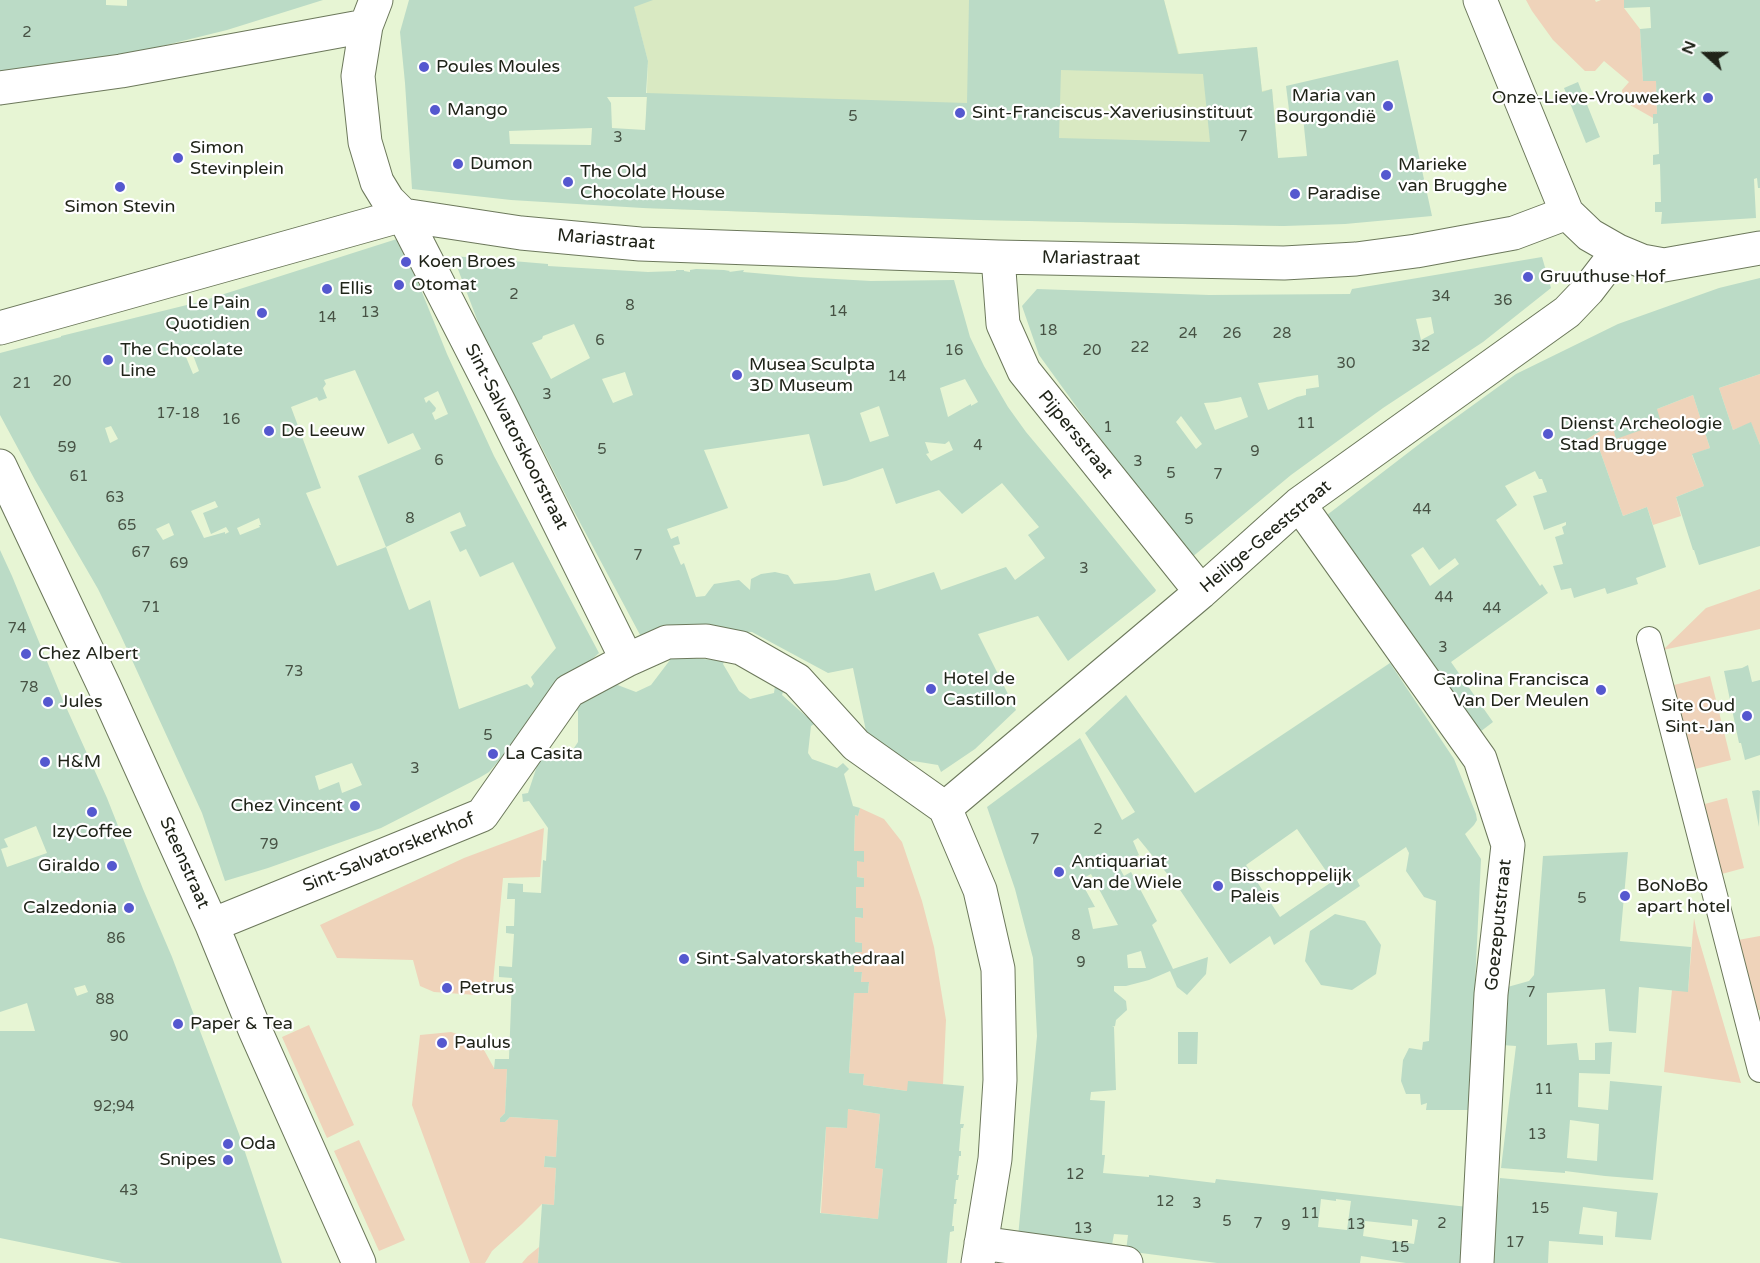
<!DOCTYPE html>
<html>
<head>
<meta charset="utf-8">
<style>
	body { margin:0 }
	#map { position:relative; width:1760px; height:1263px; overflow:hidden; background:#e7f5d4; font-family:"Varela Round",sans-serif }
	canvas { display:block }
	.north { position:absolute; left:1676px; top:24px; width:60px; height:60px; -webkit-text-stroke:4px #fff; paint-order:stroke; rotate:291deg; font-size:16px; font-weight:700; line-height:24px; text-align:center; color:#202419 }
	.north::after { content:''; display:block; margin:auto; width:21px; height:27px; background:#202419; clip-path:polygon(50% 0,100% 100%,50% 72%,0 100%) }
</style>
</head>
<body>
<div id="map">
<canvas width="1760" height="1263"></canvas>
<div class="north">N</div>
</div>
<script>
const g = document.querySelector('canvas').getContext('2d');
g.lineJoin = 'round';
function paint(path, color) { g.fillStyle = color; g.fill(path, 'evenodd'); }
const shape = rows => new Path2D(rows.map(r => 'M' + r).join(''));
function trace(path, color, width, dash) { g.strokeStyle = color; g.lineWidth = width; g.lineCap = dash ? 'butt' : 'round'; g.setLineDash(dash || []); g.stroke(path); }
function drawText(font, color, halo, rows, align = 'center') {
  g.font = font + ' "Varela Round",sans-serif'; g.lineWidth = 4.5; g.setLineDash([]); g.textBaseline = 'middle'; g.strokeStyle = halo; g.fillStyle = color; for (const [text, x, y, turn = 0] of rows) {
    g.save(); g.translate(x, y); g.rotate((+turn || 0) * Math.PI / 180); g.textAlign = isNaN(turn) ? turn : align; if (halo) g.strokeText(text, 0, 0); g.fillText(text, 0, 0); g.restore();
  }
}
paint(shape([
	[524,0,1164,0,1179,54,1257,47,1262,91,1272,89,1284,226,978,220,643,208,648,61,632,1]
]), '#d9e9c2');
paint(shape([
	[1526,0,1595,0,1596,2,1601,0,1624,0,1624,8,1640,29,1643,81,1656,81,1657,114,1653,114,1653,118,1623,101,1622,90,1629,82,1604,61,1595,71,1585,71,1553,40,1532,11],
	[1760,374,1760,445,1751,423,1733,430,1719,388],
	[1693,395,1710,448,1692,455,1704,486,1676,497,1681,516,1653,525,1647,507,1623,516,1599,448,1586,452,1582,442,1612,424,1616,438,1657,409],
	[1760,589,1760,629,1663,650,1706,608],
	[1710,676,1731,760,1691,770,1670,686],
	[1727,798,1744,868,1718,875,1701,805],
	[860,808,884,819,902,842,922,901,934,947,946,1020,943,1084,907,1091,863,1085,864,1074,849,1073,854,993,868,993,869,983,861,982,862,972,854,972,855,952,862,952,862,943,855,942,855,917,862,918,856,908,856,887,864,887,864,878,857,877,857,861,864,861,864,851,854,851,855,815,858,816],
	[544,828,540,877,503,878,493,983,479,982,476,995,434,992,420,986,413,960,337,958,320,925,464,858],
	[1694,918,1697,933,1741,1083,1664,1072,1672,990,1688,991],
	[1760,936,1760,1010,1757,1010,1738,940],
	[309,1025,354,1125,327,1138,282,1037],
	[451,1032,479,1041,494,1068,507,1069,505,1113,500,1118,500,1122,505,1122,510,1117,558,1120,556,1157,545,1156,544,1167,556,1168,554,1205,542,1204,522,1224,492,1251,485,1263,470,1263,412,1105,420,1035],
	[848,1109,880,1114,875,1168,883,1169,878,1219,821,1213,826,1127,846,1128],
	[359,1140,405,1240,379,1251,334,1151],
	[539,1247,538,1263,522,1263,528,1256]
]), '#efd3ba');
paint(shape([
	[0,0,106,0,106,5,127,6,127,0,323,0,227,30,101,61,0,72],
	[409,0,653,0,634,7,648,61,646,93,967,103,969,0,1164,0,1178,54,1257,47,1262,92,1272,89,1278,158,1307,156,1303,117,1290,118,1286,86,1398,60,1432,216,1345,224,1284,226,978,220,643,208,511,200,412,189,405,83,400,32],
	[1061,70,1203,74,1210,142,1059,138],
	[607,97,647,97,645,130,612,128,611,103],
	[592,128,591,145,510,144,509,131],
	[1624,0,1760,0,1760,188,1758,188,1757,178,1754,179,1756,218,1661,224,1662,212,1655,212,1655,202,1661,202,1660,164,1653,165,1653,155,1659,154,1658,123,1653,124,1653,114,1657,114,1656,81,1643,81,1640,29,1651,28,1650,7,1624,8],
	[1578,82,1600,137,1586,143,1564,88],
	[400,238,447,354,494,456,599,653,571,678,489,772,479,778,381,828,268,868,225,881,202,813,121,636,98,589,35,480,0,415,0,353,61,337,61,336,199,302],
	[193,355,199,371,193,374,186,357],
	[355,370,388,444,413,433,421,449,358,476,386,547,337,566,306,493,321,488,291,407,317,397,319,401,327,398,323,388,326,384,324,380],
	[438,391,448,414,435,420,432,413,435,411,436,408,429,400,426,403,424,398],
	[111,426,118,439,110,443,105,428],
	[215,501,218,507,203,513,211,534,226,527,229,532,225,534,225,532,204,538,191,511],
	[460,512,466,526,450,532,460,552,466,549,480,577,513,562,556,648,531,677,534,684,531,688,527,684,459,709,430,600,409,610,386,547],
	[259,518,261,525,259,525,260,527,240,535,237,528],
	[169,523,174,535,163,540,156,529],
	[352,763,362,785,342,793,339,782,319,790,315,776],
	[453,256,548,264,548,266,648,272,676,271,676,270,684,270,684,271,690,272,690,270,696,269,724,270,730,271,729,272,744,270,743,272,800,277,871,281,954,280,970,337,984,366,1008,407,1026,432,1082,499,1156,590,1155,592,1068,661,1038,616,978,634,1016,710,975,749,941,772,938,765,907,760,867,736,853,668,828,673,752,632,681,629,646,646,569,502,536,436,495,367],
	[574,324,590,358,551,379,532,343,542,339,543,336],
	[625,372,633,395,613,403,602,379],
	[965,379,978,402,971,406,971,404,948,417,940,388],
	[879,406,889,436,870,442,860,413],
	[809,434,823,486,846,481,883,468,896,504,939,490,962,514,1002,483,1039,527,1028,535,1045,558,1015,580,1006,567,941,590,934,572,875,591,870,573,837,580,794,584,788,575,775,572,761,574,751,579,750,590,739,580,714,584,705,596,696,597,684,563,681,565,673,546,680,544,678,536,671,539,667,529,728,508,704,450],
	[949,441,953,450,931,461,926,454,929,453,925,442,945,444],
	[1542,257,1551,288,1483,342,1383,408,1291,475,1191,558,1081,413,1039,355,1022,306,1037,289,1209,295,1350,294,1352,289],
	[1431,317,1434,333,1421,340,1416,319],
	[1318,375,1319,387,1306,389,1306,395,1297,397,1268,410,1258,383],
	[1241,397,1248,417,1215,430,1204,403,1217,402],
	[1181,416,1202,444,1196,449,1176,422],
	[1760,278,1760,374,1719,388,1733,430,1751,422,1760,445,1760,546,1699,565,1694,550,1693,550,1676,497,1704,486,1692,454,1710,448,1693,395,1657,409,1661,423,1616,439,1612,424,1582,442,1586,452,1599,448,1623,516,1647,507,1666,567,1636,578,1638,584,1607,594,1605,588,1574,598,1571,588,1561,590,1553,566,1563,564,1555,537,1564,534,1562,527,1566,525,1566,522,1544,530,1533,496,1547,492,1542,479,1539,479,1535,471,1505,486,1517,505,1496,520,1540,586,1542,584,1548,593,1451,662,1493,722,1476,735,1394,610,1327,515,1422,442,1516,374,1618,324,1719,288],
	[1423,547,1439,570,1455,558,1459,564,1430,586,1411,555],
	[0,550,12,576,62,698,107,798,143,889,172,957,239,1134,282,1263,122,1263,0,1238,0,1031,35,1031,27,1003,0,1012],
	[36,826,47,853,7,867,1,849,8,847,4,839],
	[85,985,88,992,77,996,74,988],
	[669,653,679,657,715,660,718,654,726,658,723,664,739,691,750,699,774,693,775,686,784,689,782,695,807,717,813,715,817,722,811,726,808,753,812,759,837,768,843,763,849,769,844,774,853,806,860,808,858,816,855,815,854,851,864,851,864,862,857,861,857,877,864,878,864,887,856,887,856,908,863,908,863,918,855,917,855,942,862,943,862,952,855,952,854,972,862,972,861,982,869,982,868,993,854,993,849,1073,864,1074,863,1085,907,1091,908,1081,964,1086,960,1124,964,1124,963,1128,961,1128,959,1151,961,1151,961,1156,959,1156,957,1175,959,1175,958,1180,956,1180,954,1199,957,1199,956,1204,954,1204,952,1226,954,1226,954,1231,950,1232,947,1263,538,1263,542,1204,554,1205,556,1168,544,1167,545,1156,556,1157,558,1120,510,1117,505,1122,500,1122,500,1118,505,1113,507,1069,494,1069,495,1059,509,1059,512,978,499,977,499,966,512,967,514,934,506,933,506,926,514,926,515,899,507,899,508,883,523,884,523,892,541,893,543,860,546,861,548,828,529,801,523,802,522,794,528,793,542,751,546,756,574,748,578,742,578,711,571,706,615,684,636,692,651,685,670,660],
	[848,1109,880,1114,875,1168,883,1169,878,1219,820,1213,826,1127,847,1128],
	[1390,663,1454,759,1476,814,1477,820,1474,825,1465,834,1481,859,1469,1110,1426,1110,1427,1103,1421,1105,1420,1094,1406,1094,1401,1081,1403,1060,1409,1048,1422,1050,1423,1042,1429,1041,1436,901,1424,897,1406,871,1409,853,1406,847,1357,880,1360,886,1274,945,1270,936,1230,964,1178,887,1138,838,1133,841,1139,855,1118,865,1124,876,1131,872,1157,921,1152,925,1173,969,1208,957,1206,974,1187,995,1177,987,1170,971,1149,980,1126,986,1114,986,1114,991,1126,1001,1127,1010,1116,1020,1115,1026,1112,1027,1114,1027,1116,1090,1091,1092,1090,1100,1105,1101,1102,1155,1105,1155,1103,1173,1149,1177,1149,1175,1215,1183,1216,1179,1468,1207,1462,1263,1406,1263,1361,1256,1360,1263,1217,1263,1126,1251,1128,1235,1114,1234,1111,1250,1018,1237,1037,1036,1033,958,1015,889,987,807,1080,738,1122,820,1135,812,1085,733,1126,695,1195,793],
	[1297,829,1333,881,1280,917,1246,865],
	[1091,874,1118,925,1093,929,1088,908,1095,907,1079,878,1082,879],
	[1141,951,1146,968,1128,968,1127,955],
	[1321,1199,1336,1201,1336,1199,1351,1201,1347,1230,1318,1227],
	[1412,1219,1418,1220,1414,1244,1363,1236,1365,1221,1412,1226],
	[1748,665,1752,682,1760,680,1760,755,1745,760,1741,743,1739,743,1724,671,1742,668],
	[1758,790,1760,791,1759,827,1752,791],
	[1628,852,1620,941,1691,947,1688,992,1639,987,1636,1033,1609,1031,1605,989,1547,993,1547,1045,1577,1043,1579,1060,1595,1060,1595,1043,1612,1042,1610,1074,1579,1073,1578,1107,1608,1110,1610,1081,1662,1086,1653,1180,1605,1176,1565,1171,1565,1173,1501,1168,1516,1046,1502,1045,1504,988,1529,981,1534,975,1543,856],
	[1570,1120,1599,1124,1597,1161,1567,1158],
	[1335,914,1365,921,1381,945,1376,974,1352,990,1321,985,1305,961,1310,931],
	[1178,1032,1198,1032,1197,1064,1178,1064],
	[1500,1178,1658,1193,1651,1240,1615,1237,1617,1212,1583,1207,1579,1234,1603,1236,1603,1245,1549,1241,1548,1263,1494,1263,1495,1227]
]), '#bbdbc6');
const lane = shape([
	[1649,639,1760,1070]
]);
const street = shape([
	[376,0,366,26,358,76,365,142,377,182,388,200,403,215,500,404,627,660],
	[1480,0,1567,213,1590,235,1618,251,1642,261,1664,265,1760,248],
	[0,88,121,71,366,26],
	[998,257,1003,324,1024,371,1201,592],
	[0,328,403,215,521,233,640,244,998,257,1284,263,1356,259,1416,251,1514,233,1567,213],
	[0,466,104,686,212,925,255,1030,359,1263],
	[1299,504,1480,759,1508,845,1491,994,1477,1263],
	[945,808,1201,592,1299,504,1567,312,1588,290,1618,251],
	[212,925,482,815,569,691,627,660,667,642,706,641,741,648,797,680,856,745,945,808,980,890,998,969,1000,1080,995,1159,978,1263],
	[981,1243,1126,1263]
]);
trace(lane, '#6c785b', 26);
trace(street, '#6c785b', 35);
trace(lane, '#fff', 24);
trace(street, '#fff', 33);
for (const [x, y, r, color] of [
	[424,67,6,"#5558cf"],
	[1708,98,6,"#5558cf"],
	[1388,106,6,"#5558cf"],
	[435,110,6,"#5558cf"],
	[960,113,6,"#5558cf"],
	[178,158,6,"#5558cf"],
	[458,164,6,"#5558cf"],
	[1386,175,6,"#5558cf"],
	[568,182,6,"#5558cf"],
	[120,187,6,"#5558cf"],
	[1295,194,6,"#5558cf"],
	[406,262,6,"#5558cf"],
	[1528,277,6,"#5558cf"],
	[399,285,6,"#5558cf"],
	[327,289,6,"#5558cf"],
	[262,313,6,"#5558cf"],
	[108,360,6,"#5558cf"],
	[737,375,6,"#5558cf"],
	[269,431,6,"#5558cf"],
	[1548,434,6,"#5558cf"],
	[26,654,6,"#5558cf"],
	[931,689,6,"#5558cf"],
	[1601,690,6,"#5558cf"],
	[48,702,6,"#5558cf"],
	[1747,716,6,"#5558cf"],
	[493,754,6,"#5558cf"],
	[45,762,6,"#5558cf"],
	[355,806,6,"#5558cf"],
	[92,812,6,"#5558cf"],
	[112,866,6,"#5558cf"],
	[1059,872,6,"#5558cf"],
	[1218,886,6,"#5558cf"],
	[1625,896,6,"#5558cf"],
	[129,908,6,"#5558cf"],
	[684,959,6,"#5558cf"],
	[447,988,6,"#5558cf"],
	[178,1024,6,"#5558cf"],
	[442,1043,6,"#5558cf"],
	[228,1144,6,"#5558cf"],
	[228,1160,6,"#5558cf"]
]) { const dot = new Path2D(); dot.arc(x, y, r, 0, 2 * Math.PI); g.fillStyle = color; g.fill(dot); trace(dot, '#fff', 2); }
drawText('15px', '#475244', null, [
	["2",27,33],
	["5",853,117],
	["7",1243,137],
	["3",618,138],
	["2",514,295],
	["34",1441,297],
	["36",1503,301],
	["8",630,306],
	["14",838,312],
	["13",370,313],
	["14",327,318],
	["18",1048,331],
	["24",1188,334],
	["26",1232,334],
	["28",1282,334],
	["6",600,341],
	["32",1421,347],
	["22",1140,348],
	["16",954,351],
	["20",1092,351],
	["30",1346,364],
	["14",897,377],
	["20",62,382],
	["21",22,384],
	["3",547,395],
	["17-18",178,414],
	["16",231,420],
	["11",1306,424],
	["1",1108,428],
	["4",978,446],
	["59",67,448],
	["5",602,450],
	["9",1255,452],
	["6",439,461],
	["3",1138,462],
	["5",1171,474],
	["7",1218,475],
	["61",79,477],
	["63",115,498],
	["44",1422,510],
	["8",410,519],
	["5",1189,520],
	["65",127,526],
	["67",141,553],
	["7",638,556],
	["69",179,564],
	["3",1084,569],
	["44",1444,598],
	["71",151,608],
	["44",1492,609],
	["74",17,629],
	["3",1443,648],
	["73",294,672],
	["78",29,688],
	["5",488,736],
	["3",415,769],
	["2",1098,830],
	["7",1035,840],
	["79",269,845],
	["5",1582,899],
	["8",1076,936],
	["86",116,939],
	["9",1081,963],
	["7",1531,993],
	["88",105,1000],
	["90",119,1037],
	["11",1544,1090],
	["92;94",114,1107],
	["13",1537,1135],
	["12",1075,1175],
	["43",129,1191],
	["12",1165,1202],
	["3",1197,1204],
	["15",1540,1209],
	["11",1310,1214],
	["5",1227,1222],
	["7",1258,1224],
	["2",1442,1224],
	["13",1356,1225],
	["9",1286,1226],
	["13",1083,1229],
	["17",1515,1243],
	["15",1400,1248]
]);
drawText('18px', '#202419', '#fff', [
	["Poules Moules",436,67],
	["Maria van",1376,96,"right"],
	["Bourgondië",1376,117,"right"],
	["Onze-Lieve-Vrouwekerk",1696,98,"right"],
	["Mango",447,110],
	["Sint-Franciscus-Xaveriusinstituut",972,113],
	["Simon",190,148],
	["Stevinplein",190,169],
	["Dumon",470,164],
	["Marieke",1398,165],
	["van Brugghe",1398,186],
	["The Old",580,172],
	["Chocolate House",580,193],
	["Paradise",1307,194],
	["Simon Stevin",120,207,"center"],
	["Koen Broes",418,262],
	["Gruuthuse Hof",1540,277],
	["Otomat",411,285],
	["Ellis",339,289],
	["Le Pain",250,303,"right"],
	["Quotidien",250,324,"right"],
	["The Chocolate",120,350],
	["Line",120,371],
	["Musea Sculpta",749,365],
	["3D Museum",749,386],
	["Dienst Archeologie",1560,424],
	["Stad Brugge",1560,445],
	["De Leeuw",281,431],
	["Chez Albert",38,654],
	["Hotel de",943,679],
	["Castillon",943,700],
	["Carolina Francisca",1589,680,"right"],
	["Van Der Meulen",1589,701,"right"],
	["Jules",60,702],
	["Site Oud",1735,706,"right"],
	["Sint-Jan",1735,727,"right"],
	["La Casita",505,754],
	["H&M",57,762],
	["Chez Vincent",343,806,"right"],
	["IzyCoffee",92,832,"center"],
	["Antiquariat",1071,862],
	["Van de Wiele",1071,883],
	["Giraldo",100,866,"right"],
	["Bisschoppelijk",1230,876],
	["Paleis",1230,897],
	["BoNoBo",1637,886],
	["apart hotel",1637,907],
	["Calzedonia",117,908,"right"],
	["Sint-Salvatorskathedraal",696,959],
	["Petrus",459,988],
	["Paper & Tea",190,1024],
	["Paulus",454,1043],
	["Oda",240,1144],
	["Snipes",216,1160,"right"]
], 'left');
drawText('18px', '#202419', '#fff', [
	["Mariastraat",606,240,5],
	["Mariastraat",1091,259,1],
	["Pijpersstraat",1075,435,51],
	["Sint-Salvatorskoorstraat",516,437,63],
	["Heilige-Geeststraat",1266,537,-40],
	["Sint-Salvatorskerkhof",389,853,-22],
	["Steenstraat",184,863,66],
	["Goezeputstraat",1499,925,-84]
]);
</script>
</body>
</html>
